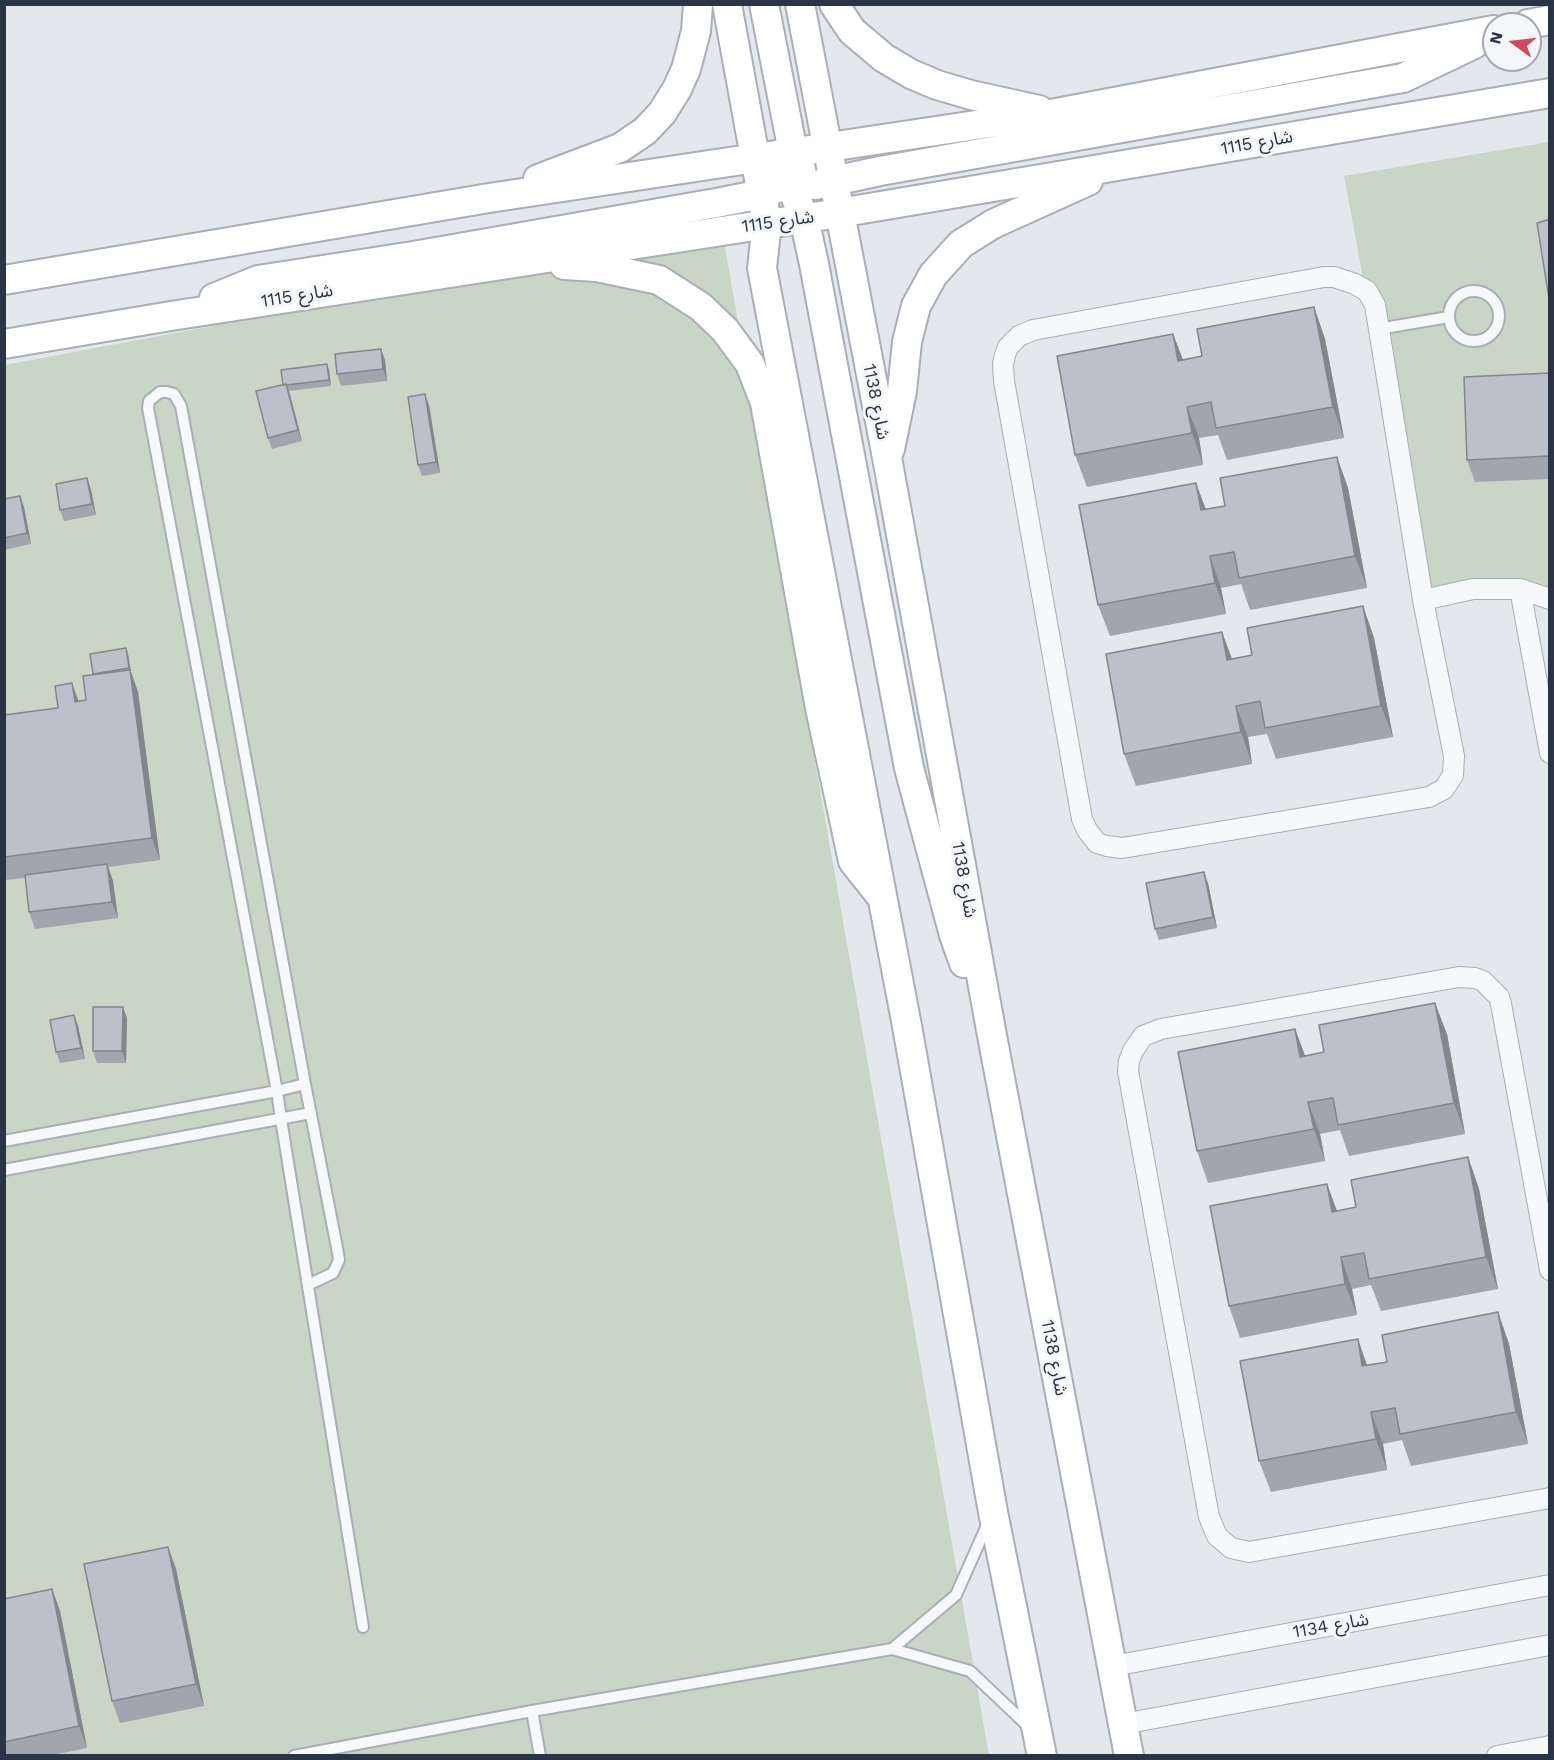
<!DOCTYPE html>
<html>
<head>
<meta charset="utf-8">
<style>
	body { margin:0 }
	#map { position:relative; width:1554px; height:1760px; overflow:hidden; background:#e4e7ec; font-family:"Work Sans",sans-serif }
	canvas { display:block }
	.frame { position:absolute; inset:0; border:6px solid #2b3445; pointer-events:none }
	.north { position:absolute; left:1482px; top:12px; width:60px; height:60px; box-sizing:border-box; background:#f4f6f9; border:2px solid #a4a8b1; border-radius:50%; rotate:285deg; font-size:16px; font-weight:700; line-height:24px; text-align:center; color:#2b3445 }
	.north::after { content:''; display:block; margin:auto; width:21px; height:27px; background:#d1495b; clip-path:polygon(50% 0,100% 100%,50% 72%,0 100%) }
</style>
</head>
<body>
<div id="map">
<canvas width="1554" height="1760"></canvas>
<div class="frame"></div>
<div class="north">N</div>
</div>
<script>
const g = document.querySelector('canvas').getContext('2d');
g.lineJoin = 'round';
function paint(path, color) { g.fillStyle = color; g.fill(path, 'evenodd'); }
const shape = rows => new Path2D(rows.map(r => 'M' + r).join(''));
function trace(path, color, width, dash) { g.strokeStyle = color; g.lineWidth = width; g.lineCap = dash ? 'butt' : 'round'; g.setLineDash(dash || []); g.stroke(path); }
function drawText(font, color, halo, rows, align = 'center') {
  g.font = font + ' "Work Sans","Noto Sans Arabic",sans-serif'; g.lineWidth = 6; g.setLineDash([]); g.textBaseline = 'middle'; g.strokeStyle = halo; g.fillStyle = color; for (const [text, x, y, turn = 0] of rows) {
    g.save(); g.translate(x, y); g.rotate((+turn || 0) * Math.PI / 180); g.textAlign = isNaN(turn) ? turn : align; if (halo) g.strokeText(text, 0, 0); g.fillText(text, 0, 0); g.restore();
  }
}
paint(shape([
	[1549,142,1549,587,1423,600,1344,176],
	[722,230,989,1755,5,1756,5,365]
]), '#c9d6c5');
const lane = shape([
	'1449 316a25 25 0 1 1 50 0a25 25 0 1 1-50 0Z',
	[1378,329,1449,317],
	[4,1141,277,1091,305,1084],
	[4,1170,311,1113],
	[308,1285,333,1273,339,1260,338,1253,305,1084,181,406,174,394,167,392,160,392,149,401,148,408,277,1091,281,1119,363,1627],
	[892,1649,956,1595,988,1523],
	[532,1711,540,1756],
	[294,1756,532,1711,892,1649,970,1671,1029,1727]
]);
const street = shape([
	[1324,277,1334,277,1355,284,1367,291,1375,305,1423,600,1454,756,1453,775,1444,789,1429,797,1122,848,1107,846,1097,843,1087,830,1082,819,1004,381,1003,364,1005,355,1008,347,1019,336,1033,330,1324,277],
	[1520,589,1550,753],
	[1423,600,1473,589,1520,589,1550,599],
	[1550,1270,1501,1004,1499,997,1483,981,1475,978,1459,977,1161,1029,1143,1036,1133,1051,1129,1061,1128,1071,1209,1517,1217,1536,1231,1548,1249,1552,1550,1498],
	[1113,1666,1550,1585],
	[1123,1724,1550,1645],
	[1497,1756,1550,1746]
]);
const secondary = shape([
	[727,4,767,223,762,268,907,1026,993,1512,1042,1756],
	[764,4,793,152,801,169],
	[800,4,888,463,993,1041,1129,1756],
	[834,4,852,31,884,58,911,74,937,85,971,95,1039,110],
	[1528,24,1550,20],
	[755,158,790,183,804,218,814,264,909,768,954,935,964,963],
	[538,179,620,148,645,131,662,113,677,89,686,69,696,31,698,4],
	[815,185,880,171,1403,78,1474,44],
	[564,265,597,267,659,280,701,307,725,330,750,364,765,403,820,708,853,861,880,895],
	[4,280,489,198,1056,113,1494,30],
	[214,298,258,280,413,256,716,203,762,194,780,187],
	[4,344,171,316,839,213,1550,93],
	[890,449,902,391,907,342,916,306,933,275,961,244,993,224,1088,181]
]);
trace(lane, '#a9aeb7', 14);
trace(street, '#a9aeb7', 22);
trace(secondary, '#a9aeb7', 32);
trace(lane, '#f7f8fa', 10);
trace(street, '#f7f8fa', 20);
trace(secondary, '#fff', 28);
paint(shape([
	[1314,307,1325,339,1344,438,1227,460,1218,435,1199,438,1203,465,1087,487,1075,455,1173,334,1183,360,1202,356],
	[385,360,387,381,341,386,337,374],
	[329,370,331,386,289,391,302,441,272,449,268,438,283,385],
	[1550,373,1550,479,1475,482,1467,460],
	[429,405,440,473,422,476,418,465],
	[1337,457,1348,488,1367,588,1250,610,1241,584,1221,588,1226,614,1110,636,1098,605,1206,509,1225,506],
	[87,478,91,490,96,515,64,521,60,510],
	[4,499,24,507,31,544,4,550],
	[1363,606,1374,638,1393,737,1276,759,1267,734,1248,737,1252,764,1136,786,1124,754,1232,659,1252,655],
	[90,654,128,654,131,672,138,692,160,860,108,867,113,881,118,918,35,929,29,912,25,878,4,880,4,715,58,708,79,701,86,700,94,675],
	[1208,883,1217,928,1159,940,1155,929],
	[74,1015,78,1026,85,1059,60,1063,56,1052],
	[127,1018,126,1063,97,1063,93,1051],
	[1295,1029,1305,1056,1447,1034,1465,1134,1349,1156,1340,1130,1320,1134,1325,1161,1208,1183,1197,1151],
	[1468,1157,1479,1189,1498,1289,1381,1311,1371,1285,1352,1289,1357,1315,1240,1338,1229,1306,1337,1211,1356,1207],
	[1498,1312,1509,1344,1528,1444,1411,1466,1402,1440,1383,1444,1387,1470,1271,1492,1259,1461,1367,1365,1387,1362],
	[168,1547,176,1569,204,1706,120,1723,112,1701],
	[52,1589,60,1611,87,1748,53,1755,4,1755,4,1599]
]), '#a1a5ae');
paint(shape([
	[1314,307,1325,339,1344,438,1333,407],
	[1173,334,1185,365,1178,361],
	[381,349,385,360,387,381,383,369],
	[327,364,329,370,331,386,329,380],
	[286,384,290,395,302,441,298,430],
	[425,394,429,405,440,473,436,462],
	[1187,407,1199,438,1203,465,1192,433],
	[1337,457,1348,488,1367,588,1355,556],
	[87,478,91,490,96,515,92,504],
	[1196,483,1208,515,1201,510],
	[20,496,24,507,31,544,27,533],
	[1210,556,1221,588,1226,614,1215,583],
	[1363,606,1374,638,1393,737,1381,706],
	[1222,632,1234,664,1227,660],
	[126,648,128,654,131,672,138,692,160,860,152,838,130,671],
	[72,683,80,705,75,702],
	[1236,706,1248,737,1252,764,1241,732],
	[107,864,113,881,118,918,112,902],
	[1204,872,1208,883,1217,928,1213,917],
	[1435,1003,1447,1034,1465,1134,1454,1103],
	[123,1007,127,1018,126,1063,122,1051],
	[74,1015,78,1026,85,1059,81,1048],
	[1295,1029,1307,1061,1300,1057],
	[1308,1102,1320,1134,1325,1161,1314,1129],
	[1468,1157,1479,1189,1498,1289,1486,1257],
	[1327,1184,1339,1216,1332,1212],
	[1341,1257,1352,1289,1357,1315,1345,1284],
	[1498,1312,1509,1344,1528,1444,1516,1412],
	[1358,1339,1369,1371,1362,1366],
	[1371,1412,1383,1444,1387,1470,1376,1439],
	[168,1547,176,1569,204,1706,196,1684],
	[52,1589,60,1611,87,1748,79,1726]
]), '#83868d');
const building = shape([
	[1550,219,1550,305,1537,223,1550,219],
	[1314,307,1333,407,1216,428,1211,402,1187,407,1192,433,1075,455,1057,356,1173,334,1178,361,1202,356,1197,329,1314,307],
	[381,349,383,369,337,374,335,354,381,349],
	[327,364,329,380,286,385,286,384,283,385,281,370,327,364],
	[1550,373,1550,456,1467,460,1464,377,1550,373],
	[286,384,298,430,268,438,256,391,286,384],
	[425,394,436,462,418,465,408,397,425,394],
	[1337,457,1355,556,1239,578,1234,552,1210,556,1215,583,1098,605,1079,505,1196,483,1201,510,1225,506,1220,478,1337,457],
	[87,478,92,504,60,510,56,484,87,478],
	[20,496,27,533,4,538,4,499,20,496],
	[1363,606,1381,706,1265,728,1260,701,1236,706,1241,732,1124,754,1106,654,1222,632,1227,660,1252,655,1247,628,1363,606],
	[126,648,129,668,93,674,90,654,126,648],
	[130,670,152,838,4,857,4,715,58,708,55,686,72,683,75,702,86,700,83,676,130,670],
	[107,864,112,902,29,912,25,875,107,864],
	[1204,872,1213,917,1155,929,1146,883,1204,872],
	[1435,1003,1454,1103,1338,1125,1333,1098,1308,1102,1314,1129,1197,1151,1178,1052,1295,1029,1300,1057,1324,1052,1319,1025,1435,1003],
	[93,1007,123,1007,122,1051,93,1051,93,1007],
	[74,1015,81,1048,56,1052,50,1020,74,1015],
	[1468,1157,1486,1257,1369,1279,1364,1253,1341,1257,1345,1284,1229,1306,1210,1206,1327,1184,1332,1212,1356,1207,1351,1180,1468,1157],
	[1498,1312,1516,1412,1400,1434,1395,1408,1371,1412,1376,1439,1259,1461,1240,1361,1358,1339,1362,1366,1387,1362,1382,1335,1498,1312],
	[168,1547,196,1684,112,1701,84,1564,168,1547],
	[52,1589,79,1726,4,1742,4,1599,52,1589]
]);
paint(building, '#bbc0ca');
trace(building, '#83868d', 1.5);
drawText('18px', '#2b3445', '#f4f6f9', [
	["شارع 1115",1257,143,-10],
	["شارع 1115",778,222,-8],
	["شارع 1115",297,296,-9],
	["شارع 1138",876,402,79],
	["شارع 1138",964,880,80],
	["شارع 1138",1054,1358,79],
	["شارع 1134",1331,1626,-10]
]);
</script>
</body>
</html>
